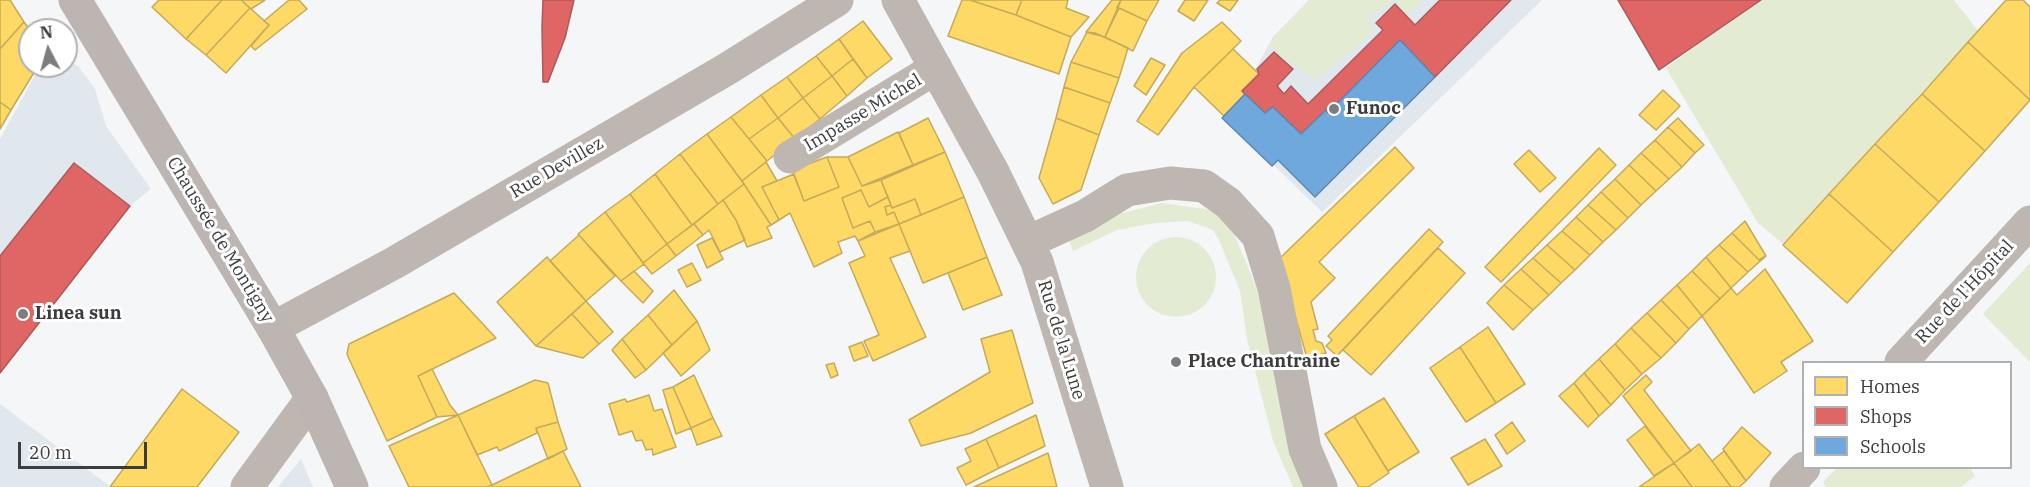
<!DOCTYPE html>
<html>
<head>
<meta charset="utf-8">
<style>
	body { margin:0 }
	#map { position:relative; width:2030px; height:487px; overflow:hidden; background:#f4f6f8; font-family:"IBM Plex Serif",serif }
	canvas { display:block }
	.legend { position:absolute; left:1802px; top:361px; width:210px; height:108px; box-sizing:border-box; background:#fff; border:2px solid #b0b1b2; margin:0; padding:8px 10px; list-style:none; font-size:18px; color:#3a3c3e }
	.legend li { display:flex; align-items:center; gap:12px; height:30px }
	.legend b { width:30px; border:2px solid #b0b1b2 }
	.north { position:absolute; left:18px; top:18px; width:60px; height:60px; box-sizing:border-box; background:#fff; border:2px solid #b0b1b2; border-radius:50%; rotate:354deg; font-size:16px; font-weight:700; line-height:24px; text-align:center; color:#3a3c3e }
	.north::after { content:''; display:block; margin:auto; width:21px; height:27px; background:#7b7d7f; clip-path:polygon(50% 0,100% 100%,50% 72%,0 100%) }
	.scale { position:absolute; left:18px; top:442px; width:129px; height:27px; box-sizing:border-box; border:3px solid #3a3c3e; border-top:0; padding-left:8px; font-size:18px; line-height:21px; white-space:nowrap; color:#3a3c3e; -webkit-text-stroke:4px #fff; paint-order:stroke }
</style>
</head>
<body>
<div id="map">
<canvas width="2030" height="487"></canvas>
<ul class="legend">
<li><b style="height:16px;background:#ffd966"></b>Homes</li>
<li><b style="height:16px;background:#e06666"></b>Shops</li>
<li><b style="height:16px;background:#6fa8dc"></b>Schools</li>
</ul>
<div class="north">N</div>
<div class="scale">20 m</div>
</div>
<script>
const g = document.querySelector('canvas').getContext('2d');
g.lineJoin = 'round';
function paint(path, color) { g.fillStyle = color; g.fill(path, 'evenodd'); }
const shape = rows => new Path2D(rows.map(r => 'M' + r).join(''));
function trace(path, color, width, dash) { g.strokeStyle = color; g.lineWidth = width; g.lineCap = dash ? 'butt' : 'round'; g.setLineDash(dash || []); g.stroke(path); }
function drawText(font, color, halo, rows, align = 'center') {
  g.font = font + ' "IBM Plex Serif",serif'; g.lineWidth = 6; g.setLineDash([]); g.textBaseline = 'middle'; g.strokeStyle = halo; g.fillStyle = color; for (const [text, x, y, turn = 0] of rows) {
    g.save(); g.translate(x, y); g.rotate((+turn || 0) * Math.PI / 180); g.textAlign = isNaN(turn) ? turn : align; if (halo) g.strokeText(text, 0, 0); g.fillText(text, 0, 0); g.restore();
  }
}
paint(shape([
	[1309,0,1542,0,1322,212,1219,112,1257,66,1273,37],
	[66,61,78,66,95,89,106,126,151,189,130,206,0,373,0,139,40,66,66,66],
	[0,404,111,487,0,487],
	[301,459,313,487,278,487]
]), '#e0e7ed');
paint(shape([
	[1309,0,1424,0,1407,15,1394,0,1367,18,1374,32,1315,80,1268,46,1273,37],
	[1757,0,1954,0,1978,31,1783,244,1758,223,1666,68],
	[1162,203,1225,212,1257,289,1311,487,1293,487,1273,441,1247,339,1240,291,1219,240,1213,230,1188,221,1156,223,1117,230,1073,251,1067,235,1123,213],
	'1136 277a40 40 0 1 1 80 0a40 40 0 1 1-80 0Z',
	[2030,263,2030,362,1983,314],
	[1837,468,1970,468,1975,476,1961,487,1826,487,1823,482]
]), '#e3ecd2');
const homes = shape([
	[0,0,10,0,24,22,0,49,0,0],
	[159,0,222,0,186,39,152,7,159,0],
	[222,0,241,0,250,8,206,55,186,39,222,0],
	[241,0,265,0,251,9,241,0],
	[289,0,299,0,307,9,255,50,251,46,269,25,264,21,289,0],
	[962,0,970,0,1016,15,1071,37,1059,74,948,36,962,0],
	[970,0,1022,0,1016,15,970,0],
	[1022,0,1068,0,1066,8,1089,17,1071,37,1016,15,1022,0],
	[1112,0,1121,0,1105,37,1086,32,1112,0],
	[1121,0,1159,0,1147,21,1117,7,1121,0],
	[1185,0,1208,0,1194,21,1178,11,1185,0],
	[1220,0,1238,0,1230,11,1217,3,1220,0],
	[2006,0,2023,0,2030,7,2030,100,1968,42,2006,0],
	[250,8,269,25,226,73,206,55,250,8],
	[1119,8,1147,21,1133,51,1105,37,1119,8],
	[863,21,892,59,867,78,839,39,863,21],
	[24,22,30,30,30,66,38,66,11,110,0,102,0,49,24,22],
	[1222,22,1241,41,1194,87,1158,135,1137,121,1182,53,1222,22],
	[1087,32,1095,33,1128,48,1119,78,1071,62,1087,32],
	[839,39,853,59,832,76,816,56,839,39],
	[1968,42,2030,100,1985,151,1922,94,1968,42],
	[1233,49,1259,74,1242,91,1245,94,1224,116,1194,87,1233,49],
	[816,56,832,76,803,98,787,77,816,56],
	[1151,58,1165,65,1146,95,1134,86,1151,58],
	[853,59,867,78,847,96,832,76,853,59],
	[1071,62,1119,78,1110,103,1064,87,1071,62],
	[832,76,847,96,820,119,803,98,832,76],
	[787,77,803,98,778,118,761,95,787,77],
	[1064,87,1110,103,1099,135,1056,118,1064,87],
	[1663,90,1680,106,1656,130,1639,115,1663,90],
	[1922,94,1985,151,1939,202,1875,144,1922,94],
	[761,95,778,118,749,139,731,117,761,95],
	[803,98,820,119,795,139,778,118,803,98],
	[0,102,11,110,0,129,0,102],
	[731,117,767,161,742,181,707,134,731,117],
	[778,118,795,139,767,161,749,139,778,118],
	[928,118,945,152,913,165,899,133,928,118],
	[1056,118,1099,135,1081,190,1053,204,1039,178,1056,118],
	[1678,118,1704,145,1695,153,1668,127,1678,118],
	[1668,127,1695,153,1682,167,1655,140,1668,127],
	[898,132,913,165,862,186,848,157,898,132],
	[707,134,744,184,718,204,680,154,707,134],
	[1655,140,1682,167,1669,179,1641,153,1655,140],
	[1875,144,1939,202,1893,252,1829,194,1875,144],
	[1395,147,1414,168,1319,262,1335,278,1311,302,1318,329,1313,330,1316,341,1322,343,1326,353,1307,358,1279,259,1395,147],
	[1599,148,1616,165,1501,282,1485,267,1599,148],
	[1529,150,1556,178,1540,192,1514,164,1529,150],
	[945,152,964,197,921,215,915,199,892,208,881,180,945,152],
	[1641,153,1669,179,1656,191,1629,165,1641,153],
	[680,154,718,204,692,225,655,174,680,154],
	[827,157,839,187,804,201,792,170,827,157],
	[827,157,848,157,862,186,881,180,888,197,869,207,861,190,842,198,853,228,870,221,875,232,858,241,855,236,838,242,842,253,814,267,790,213,779,220,762,187,794,174,804,201,839,187,827,157],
	[766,162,777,181,762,187,779,220,771,225,742,181,766,162],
	[1629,165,1656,191,1641,205,1615,179,1629,165],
	[655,174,692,225,667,244,630,194,655,174],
	[1615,179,1641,205,1628,218,1601,192,1615,179],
	[744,184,771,225,767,227,772,238,747,247,736,220,723,200,744,184],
	[861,190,869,207,888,197,891,205,885,207,887,215,894,212,899,224,875,232,870,221,853,228,842,198,861,190],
	[1601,192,1628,218,1616,230,1588,205,1601,192],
	[630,194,667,244,643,263,605,212,630,194],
	[1829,194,1893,252,1847,303,1783,245,1829,194],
	[964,197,987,257,923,283,899,224,964,197],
	[915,199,921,215,899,224,894,212,887,215,885,207,891,205,892,208,915,199],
	[723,200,736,220,745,240,720,252,709,230,703,235,694,224,723,200],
	[1588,205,1616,230,1603,242,1576,217,1588,205],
	[605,212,644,264,621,281,578,234,605,212],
	[1576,217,1603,242,1590,255,1562,231,1576,217],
	[1745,221,1766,256,1759,260,1732,233,1745,221],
	[694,224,703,235,676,256,667,244,694,224],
	[899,224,910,251,890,258,926,337,873,361,864,341,879,335,849,263,865,256,858,241,899,224],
	[1429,229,1443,242,1337,356,1326,346,1332,340,1328,336,1429,229],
	[1562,231,1590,255,1575,270,1547,245,1562,231],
	[1732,233,1759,260,1766,256,1748,272,1719,245,1732,233],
	[579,235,615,276,586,301,550,261,579,235],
	[712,238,723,259,707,268,697,245,712,238],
	[667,244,676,256,652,274,643,263,667,244],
	[1547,245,1575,270,1561,283,1533,258,1547,245],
	[1719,245,1748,272,1731,288,1706,257,1719,245],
	[1438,248,1465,273,1371,375,1343,350,1438,248],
	[547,257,586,301,536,346,497,302,547,257],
	[987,257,1002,295,963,310,948,273,987,257],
	[1706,257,1731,288,1720,299,1692,271,1706,257],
	[1533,258,1561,283,1549,295,1521,269,1533,258],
	[692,263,701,280,687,287,678,270,692,263],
	[1521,269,1549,295,1533,310,1504,285,1521,269],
	[1765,269,1813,341,1781,362,1787,371,1754,393,1702,316,1731,288,1737,295,1765,269],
	[634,271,653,291,643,303,621,281,634,271],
	[1692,271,1720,299,1702,316,1677,285,1692,271],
	[1504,285,1533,310,1513,330,1487,303,1504,285],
	[1677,285,1702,316,1689,329,1661,300,1677,285],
	[674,290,697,321,672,345,648,315,674,290],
	[454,293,496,338,418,376,437,417,387,441,350,361,347,354,349,344,454,293],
	[1661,300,1689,329,1676,343,1647,313,1661,300],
	[586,301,613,332,599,344,572,314,586,301],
	[1647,313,1676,343,1661,358,1631,328,1647,313],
	[572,314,599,344,583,358,536,346,572,314],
	[648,315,672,345,646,370,622,339,648,315],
	[697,321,710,350,681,376,663,353,697,321],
	[1488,327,1525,384,1496,403,1460,347,1488,327],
	[1631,328,1661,358,1642,374,1615,344,1631,328],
	[1012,330,1033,403,971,433,921,446,909,420,990,372,981,339,1012,330],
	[622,339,646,370,635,378,612,350,622,339],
	[862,342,868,356,854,361,849,347,862,342],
	[1615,344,1642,374,1625,390,1599,359,1615,344],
	[1460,347,1496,403,1466,422,1430,368,1460,347],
	[1599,359,1625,390,1611,405,1584,373,1599,359],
	[834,363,838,375,831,378,826,365,834,363],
	[432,369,450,405,458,415,437,417,418,376,432,369],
	[1584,373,1611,405,1599,416,1574,383,1584,373],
	[694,375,713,418,691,428,673,387,694,375],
	[1646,375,1652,382,1644,390,1691,451,1674,463,1623,396,1646,375],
	[535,380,548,383,558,422,536,428,537,433,499,451,497,447,477,455,458,415,535,380],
	[1574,383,1599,416,1588,427,1559,396,1574,383],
	[673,387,691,428,676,434,663,390,673,387],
	[182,389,239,432,197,487,110,487,182,389],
	[649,395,654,411,662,409,676,447,653,455,652,449,646,450,642,440,636,441,632,431,619,435,609,404,625,399,627,402,649,395],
	[1384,398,1419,452,1388,471,1354,416,1384,398],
	[458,415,492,485,487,487,409,487,389,446,458,415],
	[1036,415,1045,446,999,468,986,439,1036,415],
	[1354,416,1389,473,1368,487,1359,487,1325,434,1354,416],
	[713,418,722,436,697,445,691,428,713,418],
	[558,422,567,449,548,459,536,428,558,422],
	[1512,422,1525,441,1507,454,1495,435,1512,422],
	[1645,426,1674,463,1654,476,1627,440,1645,426],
	[1742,427,1771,453,1746,481,1723,449,1742,427],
	[986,439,999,468,966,485,957,468,971,461,965,449,986,439],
	[1485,439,1502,466,1468,485,1451,458,1485,439],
	[1699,444,1712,461,1731,487,1692,487,1674,463,1699,444],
	[563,451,581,487,492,487,492,485,563,451],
	[1724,451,1746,481,1739,487,1731,487,1712,461,1724,451],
	[1048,453,1057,487,974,487,1048,453],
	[1674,463,1692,487,1639,487,1674,463]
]);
paint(homes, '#ffd966');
trace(homes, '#c4aa5a', 1.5);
const shops = shape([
	[543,0,574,0,565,38,548,82,543,82,542,27,543,0],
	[1440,0,1511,0,1435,77,1400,40,1328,113,1326,110,1301,134,1273,107,1265,113,1242,91,1259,74,1257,69,1274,52,1293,69,1277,86,1284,94,1291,86,1308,104,1383,30,1376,23,1395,4,1415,25,1440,0],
	[1618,0,1761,0,1659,70,1618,0],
	[74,163,130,206,0,373,0,256,74,163]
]);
paint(shops, '#e06666');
trace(shops, '#ae595a', 1.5);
const schools = shape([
	[1400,40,1435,77,1315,197,1278,160,1272,166,1222,118,1245,94,1265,113,1273,107,1301,134,1326,110,1328,113,1400,40]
]);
paint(schools, '#6fa8dc');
trace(schools, '#5f88ad', 1.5);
trace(shape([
	[898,0,993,172,1037,262,1107,487],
	[790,157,936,68],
	[1028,242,1085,216,1127,190,1170,183,1204,186,1228,203,1258,236,1274,288,1305,449,1321,487],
	[273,328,394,263,727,69,837,0],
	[1901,362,2030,222],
	[247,487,312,398],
	[1786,487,1804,468]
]), '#beb6b1', 33);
trace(shape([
	[75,0,273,328,312,398,352,487]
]), '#bcb5b1', 33);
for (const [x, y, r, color] of [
	[1334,109,6,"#7b7d7f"],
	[23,314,6,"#7b7d7f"],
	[1176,362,6,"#7b7d7f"]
]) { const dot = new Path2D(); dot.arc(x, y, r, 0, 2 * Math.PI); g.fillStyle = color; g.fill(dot); trace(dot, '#fff', 2); }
drawText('bold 18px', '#3a3c3e', '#fff', [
	["Funoc",1346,109],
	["Linea sun",35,314],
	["Place Chantraine",1188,362]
], 'left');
drawText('18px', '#3a3c3e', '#fff', [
	["Impasse Michel",863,113,-31],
	["Rue Devillez",557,168,-30],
	["Chaussée de Montigny",220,240,59],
	["Rue de l'Hôpital",1965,292,-47],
	["Rue de la Lune",1061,340,73]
]);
</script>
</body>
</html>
